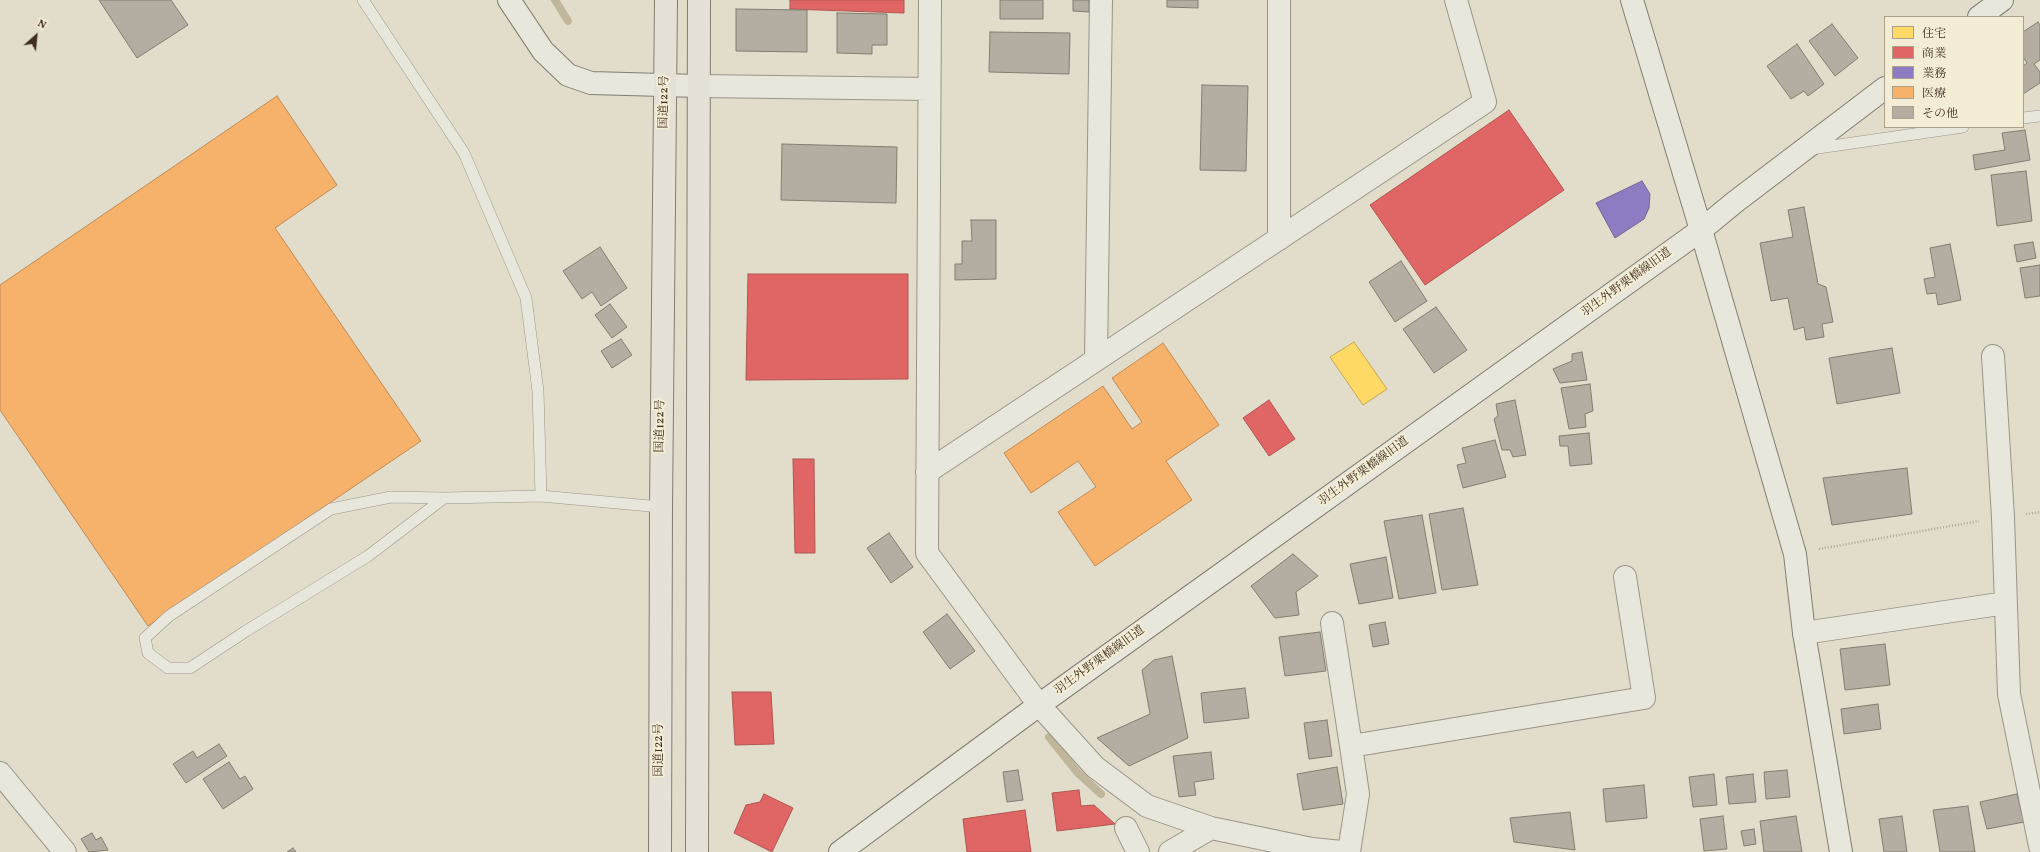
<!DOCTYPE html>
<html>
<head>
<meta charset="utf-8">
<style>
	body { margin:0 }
	#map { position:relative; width:2040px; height:852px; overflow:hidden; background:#e2ddca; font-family:Vollkorn,"Noto Serif JP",serif }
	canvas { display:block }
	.legend { position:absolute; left:1884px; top:16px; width:140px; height:112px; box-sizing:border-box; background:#f3edd6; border:1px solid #aba08c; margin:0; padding:5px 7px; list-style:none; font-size:12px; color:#3f2d1e }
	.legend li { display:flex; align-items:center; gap:8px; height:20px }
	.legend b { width:20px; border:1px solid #aba08c }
	.north { position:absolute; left:16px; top:16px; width:40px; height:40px; -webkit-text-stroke:3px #f3edd6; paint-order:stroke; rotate:27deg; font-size:11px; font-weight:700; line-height:16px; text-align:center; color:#3f2d1e }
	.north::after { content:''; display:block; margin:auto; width:14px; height:18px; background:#3f2d1e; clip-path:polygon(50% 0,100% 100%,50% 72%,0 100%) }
</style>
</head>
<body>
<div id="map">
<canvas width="2040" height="852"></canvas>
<ul class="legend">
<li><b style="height:11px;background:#ffd966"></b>住宅</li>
<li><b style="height:11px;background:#e06666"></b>商業</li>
<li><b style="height:11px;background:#8e7cc3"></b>業務</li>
<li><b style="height:11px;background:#f6b26b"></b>医療</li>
<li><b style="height:11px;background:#b3aea1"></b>その他</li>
</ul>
<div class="north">N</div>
</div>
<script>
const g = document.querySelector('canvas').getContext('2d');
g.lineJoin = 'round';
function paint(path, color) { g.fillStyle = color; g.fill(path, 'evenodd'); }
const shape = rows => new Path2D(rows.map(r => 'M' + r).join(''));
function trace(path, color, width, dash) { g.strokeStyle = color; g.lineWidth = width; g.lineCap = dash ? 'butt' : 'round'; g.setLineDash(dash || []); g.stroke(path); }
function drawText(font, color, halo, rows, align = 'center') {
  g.font = font + ' Vollkorn,"Noto Serif JP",serif'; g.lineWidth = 4; g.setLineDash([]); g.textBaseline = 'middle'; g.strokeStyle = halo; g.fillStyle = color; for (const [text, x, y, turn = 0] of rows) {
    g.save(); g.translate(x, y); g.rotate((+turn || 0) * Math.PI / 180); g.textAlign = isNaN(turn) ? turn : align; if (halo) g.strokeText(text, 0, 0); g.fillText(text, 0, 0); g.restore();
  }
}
const homes = shape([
	[1354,342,1387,389,1363,405,1330,357,1354,342]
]);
paint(homes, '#ffd966');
trace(homes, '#c5a550', 1);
const shops = shape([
	[790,0,904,0,904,13,790,9,790,0],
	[1509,110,1564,190,1425,285,1370,205,1509,110],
	[748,274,908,274,908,379,746,380,748,274],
	[1269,400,1295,439,1269,456,1243,418,1269,400],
	[793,459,814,459,815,553,795,553,793,459],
	[732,692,771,692,774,744,735,745,732,692],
	[1079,790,1081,806,1094,805,1115,824,1057,831,1052,793,1079,790],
	[764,794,793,808,772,852,734,833,746,805,760,802,764,794],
	[1025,810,1031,852,967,852,963,819,1025,810]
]);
paint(shops, '#e06666');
trace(shops, '#b05550', 1);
const offices = shape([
	[1642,181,1650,194,1649,208,1644,219,1615,238,1596,203,1642,181]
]);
paint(offices, '#8e7cc3');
trace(offices, '#766492', 1);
const health = shape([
	[277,96,337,185,275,228,421,441,148,626,0,410,0,285,277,96],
	[1163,343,1219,425,1166,461,1192,500,1095,566,1058,512,1096,487,1078,461,1031,493,1004,453,1103,386,1132,429,1142,422,1112,378,1163,343]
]);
paint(health, '#f6b26b');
trace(health, '#bf8a54', 1);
trace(shape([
	[555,0,568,21],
	[1049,737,1077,772,1101,794]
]), '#c0b69c', 8);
const building = shape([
	[99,0,171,0,188,25,137,58,99,0],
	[1000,0,1043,0,1043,19,1000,19,1000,0],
	[1073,0,1089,0,1089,12,1073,11,1073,0],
	[1167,0,1198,0,1198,8,1167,7,1167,0],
	[736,9,807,10,807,52,736,51,736,9],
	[837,13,887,14,887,45,872,45,872,54,837,53,837,13],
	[2038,22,2040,25,2040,60,2034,64,2040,72,2040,83,2023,94,2023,66,2027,63,2023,57,2023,32,2038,22],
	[1832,24,1858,58,1835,76,1809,41,1832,24],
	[990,32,1070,33,1069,74,989,72,990,32],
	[1797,44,1824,84,1808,96,1804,91,1791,99,1767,66,1797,44],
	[1202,85,1248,86,1246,171,1200,170,1202,85],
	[2025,130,2030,160,1975,170,1973,155,2005,150,2002,133,2025,130],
	[782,144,897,147,896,203,781,200,782,144],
	[2026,171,2032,221,1997,226,1991,175,2026,171],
	[1804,207,1818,284,1826,287,1833,322,1822,324,1824,337,1806,340,1804,327,1794,330,1788,298,1771,301,1760,243,1793,237,1788,210,1804,207],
	[971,220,996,220,996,279,955,280,955,264,962,264,962,241,972,241,971,220],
	[2033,242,2036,258,2017,262,2014,245,2033,242],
	[1950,244,1961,300,1938,305,1936,293,1927,294,1924,279,1935,277,1930,248,1950,244],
	[600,247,627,288,601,306,592,292,582,299,563,271,600,247],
	[1401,261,1427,301,1395,322,1369,282,1401,261],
	[2040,265,2040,296,2025,298,2020,268,2040,265],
	[610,304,627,327,612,338,595,315,610,304],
	[1436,307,1467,350,1434,373,1403,329,1436,307],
	[621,339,632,355,612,368,601,351,621,339],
	[1892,348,1900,393,1837,404,1829,358,1892,348],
	[1582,352,1587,380,1560,383,1553,369,1572,361,1572,354,1582,352],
	[1590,384,1593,411,1585,414,1586,427,1569,429,1561,388,1590,384],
	[1515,400,1526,455,1513,457,1510,450,1502,450,1494,419,1498,416,1496,404,1515,400],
	[1589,433,1592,464,1570,466,1568,446,1560,446,1559,436,1589,433],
	[1495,440,1506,477,1463,488,1457,465,1466,463,1462,448,1495,440],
	[1907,468,1912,514,1832,525,1823,478,1907,468],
	[1463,508,1478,585,1442,590,1429,514,1463,508],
	[1422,515,1436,593,1399,599,1384,521,1422,515],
	[889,533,913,567,891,583,867,548,889,533],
	[1293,554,1318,576,1296,592,1299,615,1275,618,1251,586,1293,554],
	[1386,557,1393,598,1359,604,1350,564,1386,557],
	[947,614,975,651,950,669,923,632,947,614],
	[1385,622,1389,644,1373,647,1369,625,1385,622],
	[1320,632,1326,671,1285,676,1279,637,1320,632],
	[1885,644,1890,685,1845,690,1840,649,1885,644],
	[1172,656,1188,738,1129,766,1097,738,1150,714,1142,670,1154,660,1172,656],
	[1245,688,1249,718,1204,723,1201,693,1245,688],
	[1878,704,1881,729,1844,734,1841,709,1878,704],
	[1327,720,1332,756,1309,759,1304,723,1327,720],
	[219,744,227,756,186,783,173,764,193,751,197,758,219,744],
	[1211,752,1214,779,1194,782,1196,795,1179,797,1173,756,1211,752],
	[229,762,240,779,245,776,253,789,223,809,203,779,229,762],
	[1337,767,1343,804,1303,810,1297,774,1337,767],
	[1018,770,1023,800,1007,802,1003,772,1018,770],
	[1787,770,1790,797,1766,799,1764,772,1787,770],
	[1714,774,1717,805,1693,807,1689,777,1714,774],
	[1753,774,1756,802,1729,804,1726,777,1753,774],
	[1644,785,1647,818,1606,822,1603,789,1644,785],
	[2017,794,2024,822,1987,829,1980,802,2017,794],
	[1968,806,1975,852,1940,852,1933,810,1968,806],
	[1570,812,1575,850,1514,842,1510,818,1570,812],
	[1723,816,1727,849,1704,851,1700,819,1723,816],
	[1796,816,1802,852,1764,852,1760,821,1796,816],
	[1902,816,1907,852,1884,852,1879,819,1902,816],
	[1754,829,1756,844,1744,846,1741,831,1754,829],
	[92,833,96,840,101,837,108,850,89,852,81,839,92,833],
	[293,848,296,852,287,852,293,848]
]);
paint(building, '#b3aea1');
trace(building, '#827d71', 1);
const lane = shape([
	[363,0,464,153,526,298,538,391,541,496],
	[2023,118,2040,116],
	[1811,149,1963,127],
	[444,498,391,497,331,509,169,616,145,638,148,653,168,668,190,668,246,631,368,556,444,498,541,496,661,507]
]);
const street = shape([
	[930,0,927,553,1039,705,1095,767,1147,806,1211,828,1312,849,1342,852],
	[699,86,929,89],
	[1279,239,1279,0],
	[1993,356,2003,517,2009,694,2040,846],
	[1096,359,1101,0],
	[927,472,1485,102,1456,0],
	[1332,623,1351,746,1644,698,1625,577],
	[1804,633,2006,603],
	[0,773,65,852],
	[1126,828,1138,852],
	[1170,852,1211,828],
	[1349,852,1358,794,1351,746]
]);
const secondary = shape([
	[509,0,543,51,568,75,591,83,699,86],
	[1632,0,1701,230,1795,554,1804,633,1841,852],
	[1979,17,2002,0],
	[840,852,1039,705,1701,230,1735,202,1885,88]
]);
const highway = shape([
	[660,852,661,507,666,0],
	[697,852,699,0]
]);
trace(lane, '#999488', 12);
trace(street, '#999488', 24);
trace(secondary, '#827d71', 24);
trace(highway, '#827d71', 24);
trace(shape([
	[2026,514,2040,512],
	[1819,549,1979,521]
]), '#aba79e', 2.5, [1, 2]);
trace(lane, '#e9e6dc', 11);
trace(street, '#e9e6dc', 22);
trace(secondary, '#e9e6dc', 22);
trace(highway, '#e5e1d7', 22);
drawText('12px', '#3f2d1e', '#f3edd6', [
	["国道122号",665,102,-89],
	["羽生外野栗橋線旧道",1627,283,-36],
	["国道122号",661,426,-89],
	["羽生外野栗橋線旧道",1364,472,-36],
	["羽生外野栗橋線旧道",1100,661,-36],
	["国道122号",660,750,-90]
]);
</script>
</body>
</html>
